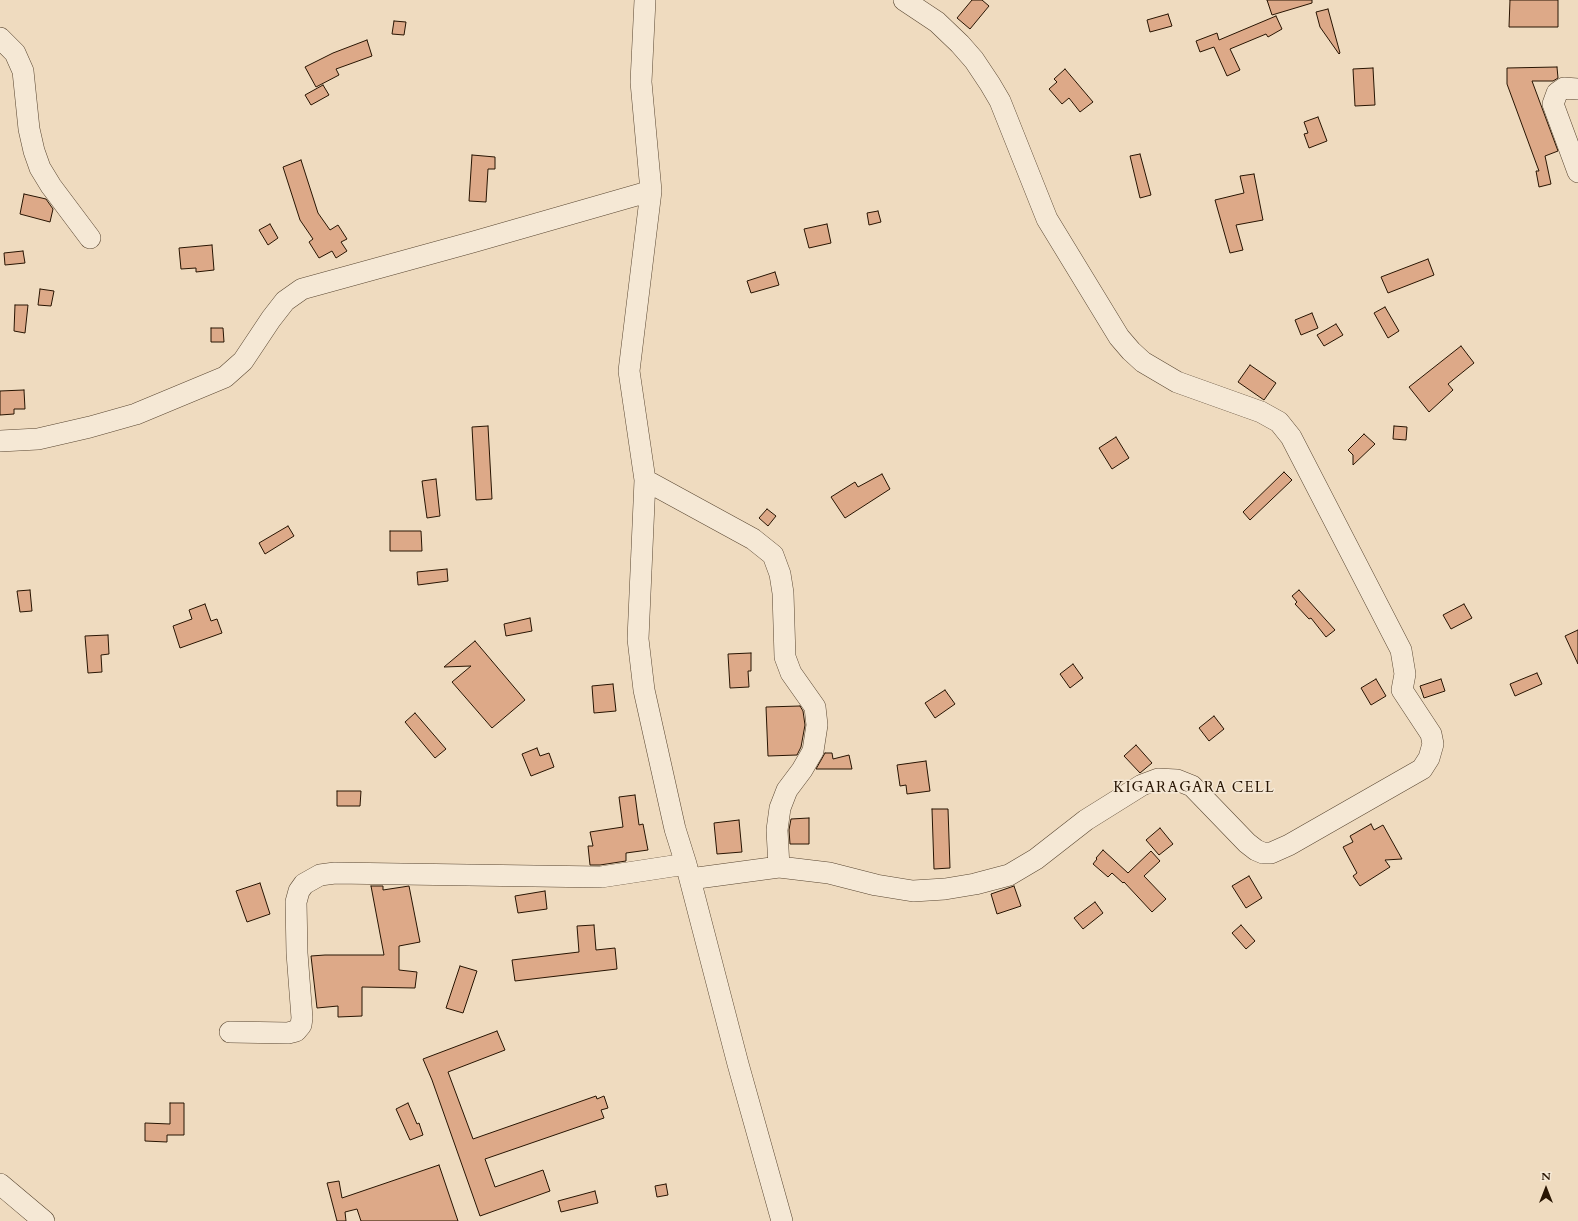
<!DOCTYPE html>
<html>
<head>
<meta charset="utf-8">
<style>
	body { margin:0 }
	#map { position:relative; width:1578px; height:1221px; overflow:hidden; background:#efdbbf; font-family:Cardo,serif }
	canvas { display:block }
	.north { position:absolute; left:1526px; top:1169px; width:40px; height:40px; -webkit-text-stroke:3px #f5e8d5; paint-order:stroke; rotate:0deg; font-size:11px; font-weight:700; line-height:16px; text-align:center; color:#271402 }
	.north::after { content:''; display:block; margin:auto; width:14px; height:18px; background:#271402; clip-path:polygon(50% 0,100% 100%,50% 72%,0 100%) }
</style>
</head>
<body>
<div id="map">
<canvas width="1578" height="1221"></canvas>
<div class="north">N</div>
</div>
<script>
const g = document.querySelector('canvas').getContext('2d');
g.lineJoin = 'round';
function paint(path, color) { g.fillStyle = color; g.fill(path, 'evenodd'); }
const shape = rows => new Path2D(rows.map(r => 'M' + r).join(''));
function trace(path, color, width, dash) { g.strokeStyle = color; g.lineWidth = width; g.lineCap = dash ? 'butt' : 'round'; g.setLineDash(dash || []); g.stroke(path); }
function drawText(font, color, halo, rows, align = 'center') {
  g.font = font + ' Cardo,serif'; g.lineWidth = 3; g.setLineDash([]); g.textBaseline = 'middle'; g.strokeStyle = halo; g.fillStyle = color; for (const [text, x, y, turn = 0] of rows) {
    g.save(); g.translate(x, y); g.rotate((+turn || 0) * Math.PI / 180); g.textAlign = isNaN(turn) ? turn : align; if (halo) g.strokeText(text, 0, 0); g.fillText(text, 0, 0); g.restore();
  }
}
const building = shape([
	[972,0,982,0,989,6,970,29,957,18,972,0],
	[1267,0,1312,0,1312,3,1272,15,1267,0],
	[1510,0,1558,0,1558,27,1509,27,1510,0],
	[1328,9,1340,53,1339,54,1320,27,1316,12,1328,9],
	[1168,14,1172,26,1150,32,1147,20,1168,14],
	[1276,16,1282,29,1268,37,1266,34,1230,49,1240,70,1227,76,1214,47,1200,52,1196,41,1217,33,1219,40,1276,16],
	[394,21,406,22,404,35,392,34,394,21],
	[367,40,372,56,336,69,339,75,316,87,305,67,333,53,367,40],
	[1557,67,1558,78,1553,81,1532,81,1558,151,1545,156,1551,184,1539,187,1536,171,1539,171,1507,84,1507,68,1557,67],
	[1373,68,1375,105,1355,106,1353,69,1373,68],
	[1065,69,1093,102,1080,112,1069,98,1062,104,1049,89,1057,82,1054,79,1065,69],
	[323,85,329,95,311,105,305,95,323,85],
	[1318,117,1327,141,1309,148,1304,134,1308,133,1304,122,1318,117],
	[1140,154,1151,195,1140,198,1130,156,1140,154],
	[472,155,495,157,495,169,488,169,486,202,469,201,472,155],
	[301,160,318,213,330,230,338,225,347,239,341,242,347,251,336,258,332,251,319,258,309,242,313,239,300,220,283,167,301,160],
	[1254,174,1263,220,1236,225,1243,250,1230,253,1215,200,1244,193,1240,176,1254,174],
	[24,194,46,199,53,209,50,222,20,214,24,194],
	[878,211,881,222,869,225,867,213,878,211],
	[270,224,278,238,268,245,259,230,270,224],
	[827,224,831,243,809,248,804,229,827,224],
	[212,245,214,270,196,272,196,268,181,269,179,248,212,245],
	[23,251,25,263,5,265,4,253,23,251],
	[1428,259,1434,275,1388,293,1381,277,1428,259],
	[775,272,779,285,751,293,747,281,775,272],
	[40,289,54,291,51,306,38,305,40,289],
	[15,305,28,305,25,333,14,331,15,305],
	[1385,307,1399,331,1388,338,1374,313,1385,307],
	[1312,313,1318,328,1301,335,1295,320,1312,313],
	[1336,324,1343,335,1324,346,1317,335,1336,324],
	[211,328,223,328,224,342,211,342,211,328],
	[1461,346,1474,363,1448,384,1453,390,1429,412,1409,387,1461,346],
	[1250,365,1276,383,1264,400,1238,382,1250,365],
	[24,390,25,409,14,409,14,414,0,415,0,391,24,390],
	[488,426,492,499,476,500,472,427,488,426],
	[1394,426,1407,427,1406,440,1393,439,1394,426],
	[1364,434,1375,444,1353,465,1353,455,1348,450,1364,434],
	[1116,437,1129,458,1112,469,1099,448,1116,437],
	[1284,472,1292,480,1250,520,1243,512,1284,472],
	[882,474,890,489,845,518,831,497,855,482,858,487,882,474],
	[436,479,440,516,427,518,422,481,436,479],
	[767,509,776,516,768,526,759,518,767,509],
	[288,526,294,536,265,554,259,543,288,526],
	[390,531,421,531,422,551,390,551,390,531],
	[447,569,448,581,418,585,417,572,447,569],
	[30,590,32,611,20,612,17,591,30,590],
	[1299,590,1335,630,1326,637,1311,618,1309,619,1295,604,1297,602,1292,596,1299,590],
	[205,604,211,621,217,619,222,633,180,648,173,626,192,619,189,610,205,604],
	[1464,604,1472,618,1451,629,1443,615,1464,604],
	[530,618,532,631,506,636,504,624,530,618],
	[1578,630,1578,664,1565,636,1578,630],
	[108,635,109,654,101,655,102,672,88,673,85,636,108,635],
	[475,641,525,700,492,728,452,682,471,666,444,667,475,641],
	[751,653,751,671,748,671,749,687,730,688,728,654,751,653],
	[1073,664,1083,678,1070,688,1060,674,1073,664],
	[1537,673,1542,684,1515,696,1510,684,1537,673],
	[1376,679,1386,696,1371,705,1361,688,1376,679],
	[1441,679,1445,691,1424,698,1420,686,1441,679],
	[613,684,616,711,594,713,592,686,613,684],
	[945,690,955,704,935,718,925,703,945,690],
	[800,706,803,711,805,725,801,747,797,755,768,756,766,707,800,706],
	[415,713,446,749,435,758,405,722,415,713],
	[1214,716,1224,729,1209,741,1199,728,1214,716],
	[1136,745,1152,763,1140,773,1124,756,1136,745],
	[537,748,540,756,549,753,554,767,531,776,522,754,537,748],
	[825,753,832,753,833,759,849,755,852,769,816,769,825,753],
	[926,761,930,791,907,794,906,785,900,786,897,765,926,761],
	[337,791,361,791,360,806,337,806,337,791],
	[635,795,639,825,643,824,648,850,626,853,626,861,600,865,590,865,588,846,593,846,590,832,623,827,619,797,635,795],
	[932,809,948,809,950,868,934,869,932,809],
	[809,818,809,844,790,844,789,830,791,819,809,818],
	[739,820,742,852,717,854,714,823,739,820],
	[1371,824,1374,830,1383,825,1402,859,1385,860,1390,867,1360,886,1353,876,1357,873,1343,847,1353,842,1350,836,1371,824],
	[1160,828,1173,844,1159,855,1146,840,1160,828],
	[1103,850,1128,873,1151,851,1160,861,1144,876,1166,899,1152,912,1124,882,1123,883,1112,873,1108,877,1093,864,1097,859,1096,858,1103,850],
	[1249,876,1262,898,1246,908,1232,886,1249,876],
	[260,883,270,914,247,922,236,891,260,883],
	[371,886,383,886,383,890,409,886,420,942,399,946,399,970,417,972,415,988,362,987,362,1016,338,1017,338,1006,317,1008,311,956,325,955,384,955,371,886],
	[1014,886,1021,906,997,914,991,894,1014,886],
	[545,891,547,909,518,913,515,896,545,891],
	[1095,902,1103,913,1083,929,1074,918,1095,902],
	[594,925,596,950,615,948,617,969,515,981,512,960,579,952,577,926,594,925],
	[1241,925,1255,941,1246,949,1232,933,1241,925],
	[460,966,477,971,463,1013,446,1008,460,966],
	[497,1031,505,1050,448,1072,473,1139,596,1096,597,1099,604,1096,608,1108,601,1110,604,1118,485,1159,495,1187,543,1170,550,1191,480,1216,432,1080,423,1059,497,1031],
	[170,1103,184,1103,184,1135,167,1135,167,1142,145,1141,145,1123,170,1124,170,1103],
	[408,1103,417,1124,419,1123,423,1135,410,1140,396,1109,408,1103],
	[439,1165,458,1221,361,1221,357,1209,345,1212,346,1221,337,1221,327,1183,339,1181,342,1198,439,1165],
	[666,1184,668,1195,657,1197,655,1186,666,1184],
	[595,1191,598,1203,561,1212,558,1201,595,1191]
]);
paint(building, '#dda988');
trace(building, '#271402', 1);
const minor = shape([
	[645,0,641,82,651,191,629,371,645,480,638,639,644,690,675,829,686,864,738,1064,782,1221],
	[0,38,15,53,23,71,29,129,34,151,40,168,51,186,90,238],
	[1578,89,1564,88,1557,93,1553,104,1578,172],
	[0,441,38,439,90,427,136,414,225,377,243,361,271,319,285,301,302,289,473,242,651,191],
	[645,480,753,539,773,555,780,574,783,593,785,657,791,673,815,707,817,725,813,751,802,770,787,790,780,808,777,830,779,867],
	[690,879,779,867,829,873,876,885,913,891,945,889,975,884,1009,875,1036,859,1086,820,1142,785,1158,779,1177,780,1192,786,1247,843,1256,850,1263,853,1271,853,1289,845,1422,769,1429,758,1433,744,1431,734,1402,690,1405,674,1401,650,1291,437,1279,422,1261,412,1177,382,1143,362,1131,351,1119,337,1047,219,1000,101,990,84,974,60,960,44,937,22,904,0],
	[230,1032,288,1033,296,1031,301,1025,302,1018,297,953,296,902,299,891,304,884,320,875,335,873,601,877,686,864],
	[0,1184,44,1221]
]);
trace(minor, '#594631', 22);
trace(minor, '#f5e8d5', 21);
g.letterSpacing = '1px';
drawText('15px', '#271402', '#f5e8d5', [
	["KIGARAGARA CELL",1194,789]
]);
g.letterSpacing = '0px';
</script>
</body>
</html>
